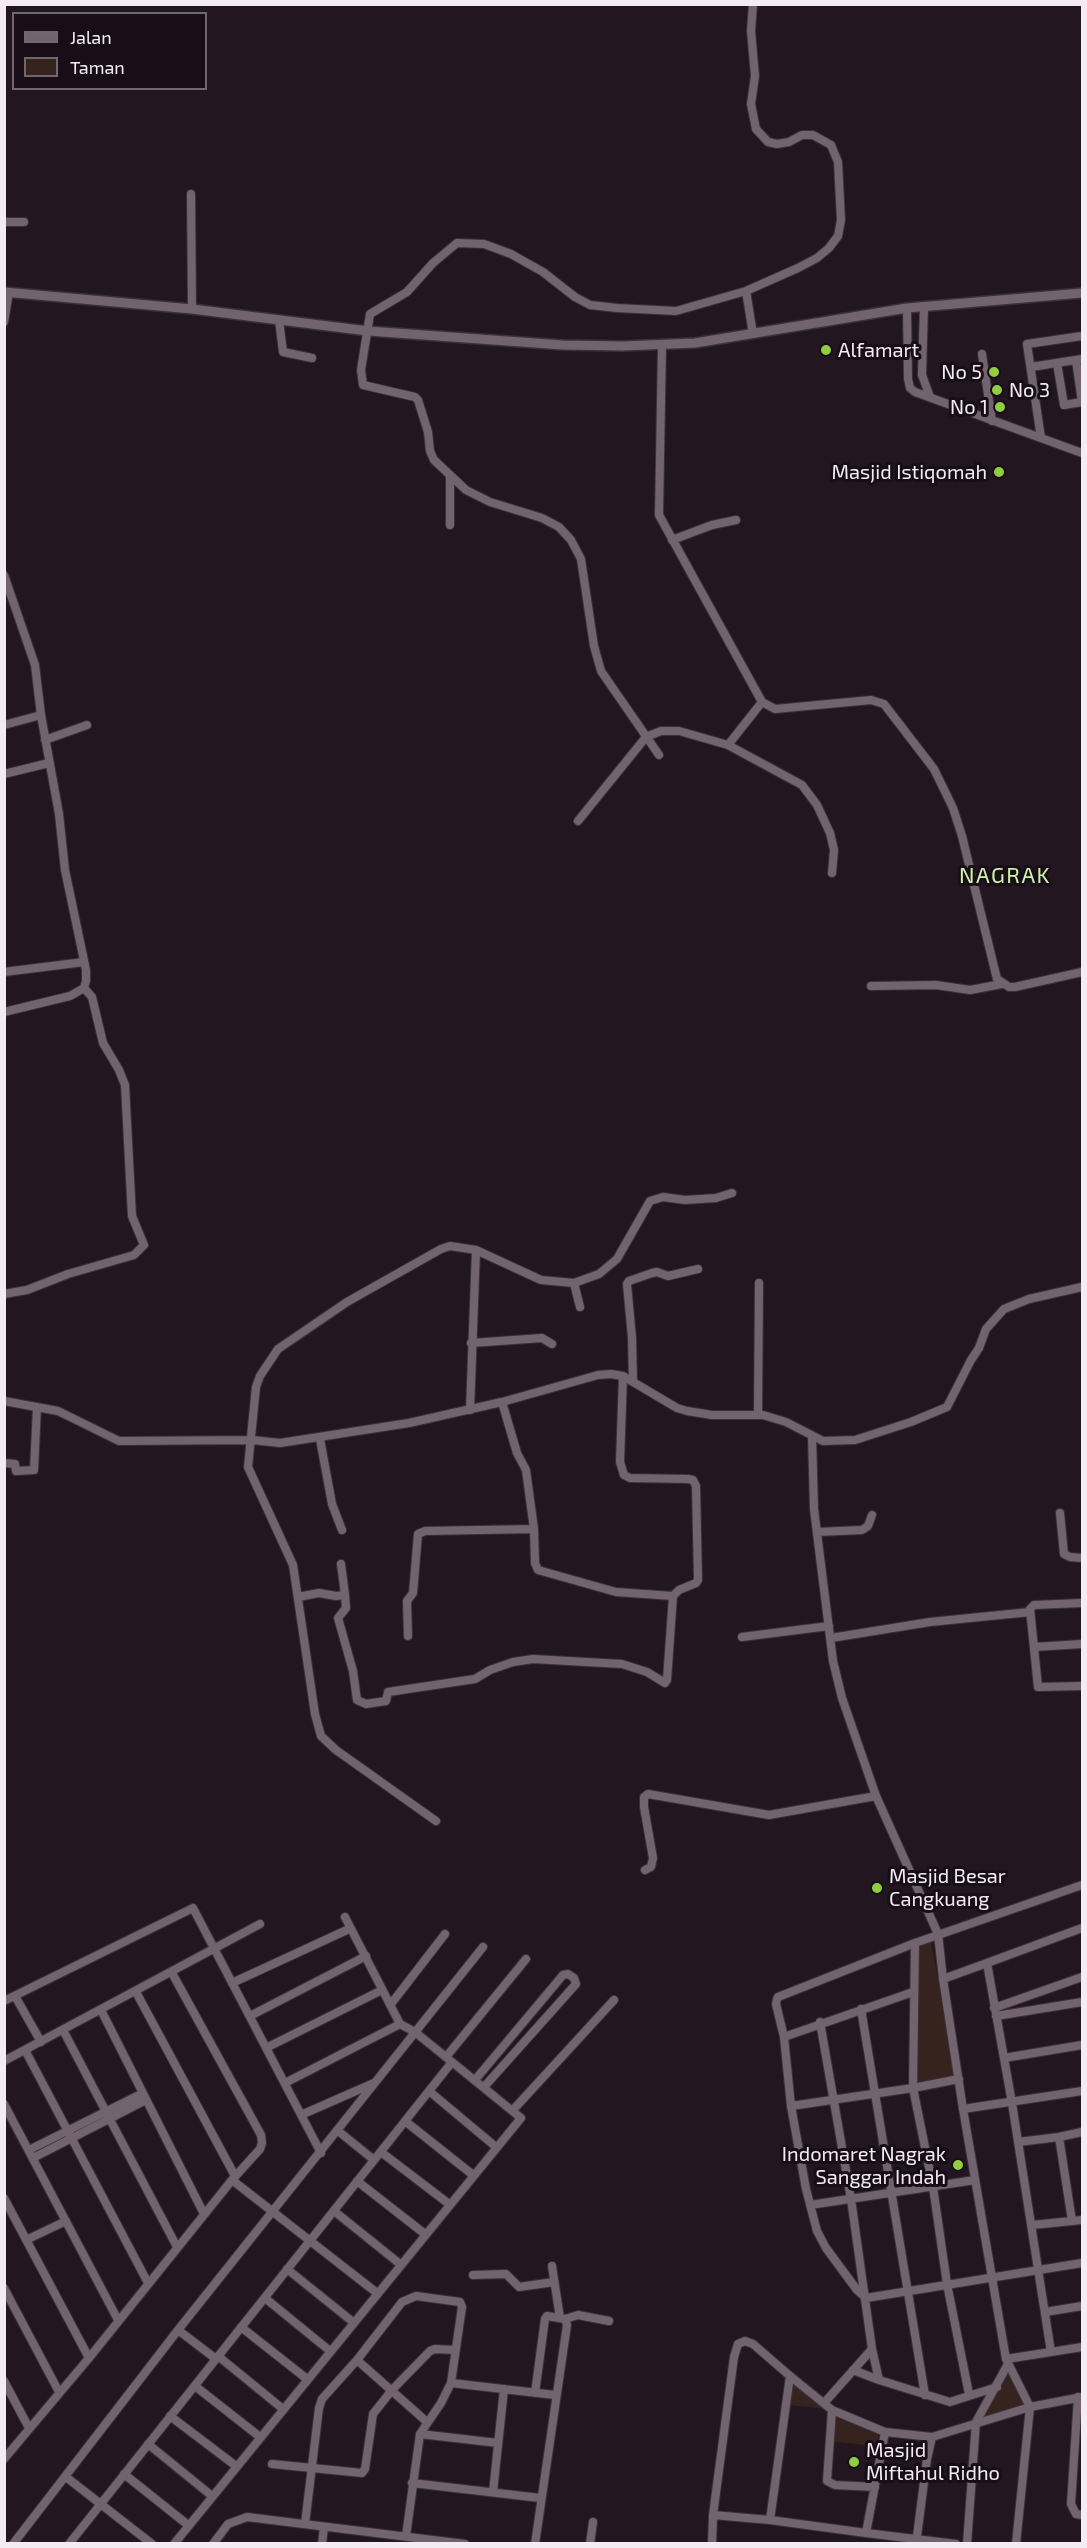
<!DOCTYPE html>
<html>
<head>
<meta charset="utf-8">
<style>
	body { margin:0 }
	#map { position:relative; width:1087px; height:2548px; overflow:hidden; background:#221721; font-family:"Exo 2",sans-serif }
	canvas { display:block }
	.frame { position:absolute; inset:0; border:6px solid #f4ecf3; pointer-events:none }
	.legend { position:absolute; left:12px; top:12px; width:195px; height:78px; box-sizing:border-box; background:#190e17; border:2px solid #71676f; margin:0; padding:8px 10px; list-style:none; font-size:18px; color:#f4ecf3 }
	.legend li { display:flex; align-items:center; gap:12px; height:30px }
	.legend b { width:30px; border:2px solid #71676f }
</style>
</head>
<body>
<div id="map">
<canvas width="1087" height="2548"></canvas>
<div class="frame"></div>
<ul class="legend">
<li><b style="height:8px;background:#71646f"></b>Jalan</li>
<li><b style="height:16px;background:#37231e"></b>Taman</li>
</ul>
</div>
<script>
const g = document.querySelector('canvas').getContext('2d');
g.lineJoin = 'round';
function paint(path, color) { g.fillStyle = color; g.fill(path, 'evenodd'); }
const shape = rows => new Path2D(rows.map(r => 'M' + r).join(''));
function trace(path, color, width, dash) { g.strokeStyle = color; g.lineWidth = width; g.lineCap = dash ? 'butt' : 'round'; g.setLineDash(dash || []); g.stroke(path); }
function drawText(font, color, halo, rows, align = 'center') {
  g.font = font + ' "Exo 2",sans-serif'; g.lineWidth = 6; g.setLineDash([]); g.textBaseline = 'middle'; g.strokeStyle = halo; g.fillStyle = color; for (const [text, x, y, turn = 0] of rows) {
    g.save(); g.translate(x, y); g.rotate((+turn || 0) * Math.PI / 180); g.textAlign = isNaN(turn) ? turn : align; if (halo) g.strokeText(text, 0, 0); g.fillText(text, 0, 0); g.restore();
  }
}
paint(shape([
	[930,1936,956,2080,915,2085,915,1943],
	[1009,2367,1027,2405,982,2421],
	[791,2378,829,2409,787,2405],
	[834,2415,879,2432,877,2446,835,2442]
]), '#37231e');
const minor = shape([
	[191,194,192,309],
	[4,222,24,222],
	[746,291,753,334],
	[924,306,922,375,930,397],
	[907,308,908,379,910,388,915,392,1082,453],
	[279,320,283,352,312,358],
	[4,322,9,292],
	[662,345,659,515,762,702,775,709,871,700,884,704,934,769,953,808,962,836,997,979,1009,987,1015,987,1082,972],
	[982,354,992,421],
	[1076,360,1082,402],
	[1057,363,1064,405,1082,402],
	[1031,367,1082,359],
	[1041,438,1027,344,1082,336],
	[450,475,450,525],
	[672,540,712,525,736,520],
	[4,575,35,665,41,715,59,814,65,870,86,970,86,981,84,988,70,996,4,1012],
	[4,725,41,715],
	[45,740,87,725],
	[728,745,762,702],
	[659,755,601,671,594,646,581,559,571,540,559,527,542,518,490,502,466,490,434,460,430,451,428,432,418,400,415,397,363,385,361,370,370,314,407,292,433,263,457,243,484,244,511,254,543,272,575,297,590,305,617,308,676,311,746,291,798,268,817,258,829,248,838,236,841,220,838,162,831,145,813,135,802,135,789,142,777,144,768,142,756,129,751,104,755,76,751,31,753,4],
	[4,774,49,763],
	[578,821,646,737,661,731,679,731,728,745,802,785,817,805,830,833,834,850,832,873],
	[4,972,84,962],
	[871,986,936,985,970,990,1002,984],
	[574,1283,580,1307],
	[4,1294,27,1290,68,1274,134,1255,144,1245,132,1216,125,1085,119,1070,103,1043,92,997,84,988],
	[471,1343,542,1338,552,1344],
	[633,1382,632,1338,627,1284,629,1281,652,1273,657,1272,668,1276,698,1269],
	[4,1401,58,1411,119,1441,252,1440,280,1443,409,1423,502,1402,598,1375,611,1374,623,1376,677,1408,687,1411,712,1415,763,1415,786,1422,823,1441,855,1440,911,1422,947,1407,971,1360,979,1348,986,1329,1004,1309,1029,1299,1082,1287],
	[470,1410,476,1250],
	[758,1415,759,1283],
	[812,1436,814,1509,833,1661,842,1698,876,1796,938,1934,943,1979,963,2109,1006,2359,1030,2407,1016,2544],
	[320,1439,332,1504,342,1530],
	[4,1463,15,1464,16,1471,34,1470,37,1407],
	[1060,1513,1064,1554,1070,1557,1082,1558],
	[534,1529,535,1563,538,1570,616,1592,673,1596],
	[817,1532,862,1530,868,1526,872,1515],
	[341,1564,345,1595],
	[298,1597,319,1593,336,1596,345,1595,346,1608,338,1618,353,1671,357,1700,366,1704,386,1701,388,1692,475,1679,490,1670,513,1662,533,1659,622,1664,647,1672,665,1683,667,1680,673,1596,679,1590,696,1583,698,1580,696,1486,693,1480,688,1479,630,1478,624,1475,620,1462,623,1376],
	[1082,1603,1034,1605,1030,1609,1038,1687,1082,1686],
	[408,1636,407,1601,413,1593,418,1534,425,1531,534,1529,526,1470,517,1453,502,1402],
	[742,1637,829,1626],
	[831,1638,930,1622,1030,1612],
	[1034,1647,1082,1644],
	[436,1821,336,1750,321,1736,315,1714,293,1565,248,1467,256,1387,260,1376,278,1349,347,1302,441,1249,450,1246,476,1250,541,1280,574,1283,599,1274,617,1259,650,1201,663,1197,685,1200,716,1198,732,1193],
	[645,1870,651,1867,653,1858,644,1807,644,1797,648,1794,769,1815,876,1796],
	[915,1943,778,1997,777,1999,776,2004,784,2037,791,2106,806,2189,817,2231,826,2248,857,2290,866,2298,1082,2263],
	[987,1963,1082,1928],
	[943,1979,987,1963,1012,2103,1051,2352,1006,2359],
	[232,1983,349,1929],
	[136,1992,235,2176],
	[15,1996,41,2042],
	[4,2001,193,1908,321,2153],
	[391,2004,445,1934],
	[994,2008,1082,1977],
	[861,2009,925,2395],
	[101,2010,204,2214],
	[250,2016,366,1956],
	[996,2016,1082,2002],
	[820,2022,851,2199,872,2349,879,2380,950,2402,997,2387],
	[63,2030,177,2247],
	[784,2037,913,1992],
	[266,2048,382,1990],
	[25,2050,148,2283],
	[446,2057,526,1959],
	[1004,2058,1082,2045],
	[4,2061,260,1924],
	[475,2080,563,1975,568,1974,574,1978,576,1984,484,2087],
	[285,2083,400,2024],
	[429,2091,496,2147],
	[4,2104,118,2320],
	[791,2106,913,2088,959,2079],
	[963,2109,1082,2091],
	[513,2110,614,2000],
	[301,2115,374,2083],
	[405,2121,473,2175],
	[337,2130,374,2160],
	[1059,2137,1082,2132],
	[1018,2142,1059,2137,1072,2221],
	[29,2150,143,2093],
	[381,2152,449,2204],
	[33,2158,146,2100],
	[232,2180,377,2293],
	[357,2181,425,2234],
	[4,2198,89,2358],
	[810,2205,975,2180],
	[334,2211,400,2264],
	[1032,2225,1082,2220],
	[26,2240,66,2221],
	[552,2266,560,2318],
	[287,2269,353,2322],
	[473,2275,506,2274,519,2287,554,2282],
	[4,2288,59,2392],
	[265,2298,330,2351],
	[1045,2312,1082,2306],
	[565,2319,578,2315,609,2321],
	[241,2327,307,2379],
	[178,2330,216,2359],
	[1051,2352,1082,2347],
	[218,2356,283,2409],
	[357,2360,427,2422],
	[853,2370,879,2380],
	[4,2381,29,2428],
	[451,2383,555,2395],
	[195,2386,260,2437],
	[535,2393,545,2319,547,2316,565,2319,567,2325,535,2544],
	[969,2394,947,2284,933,2187,913,2088,915,1943,1082,1885],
	[1078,2397,1071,2504,1076,2514,1082,2515],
	[825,2402,872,2349],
	[832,2410,885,2432,932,2437,1030,2407,1082,2397],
	[170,2416,236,2466],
	[885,2432,866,2533,956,2544],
	[420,2434,498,2443],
	[148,2444,212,2496],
	[4,2459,89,2358,232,2180,260,2149,262,2143,261,2135,172,1973],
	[272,2464,362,2473,365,2469,373,2414,392,2390,430,2351,435,2349,455,2350],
	[124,2474,188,2525],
	[66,2477,152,2544],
	[412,2483,540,2498],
	[493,2492,504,2389],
	[713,2515,734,2357,738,2344,745,2341,753,2344,790,2376],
	[305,2524,319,2408,322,2399,357,2360,402,2302,416,2296,460,2302,462,2307,451,2383,441,2403,420,2434,406,2536],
	[866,2533,770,2520,790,2376,832,2410,827,2481,835,2485,875,2487],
	[13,2544,178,2330,483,1947],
	[69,2544,452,2062],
	[174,2544,521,2118,415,2032,400,2024,345,1917],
	[213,2544,228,2524,247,2517,465,2544],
	[322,2544,324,2527],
	[590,2544,593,2522],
	[712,2544,713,2515,770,2520],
	[916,2544,927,2459,932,2437],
	[967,2544,976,2422,1008,2364]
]);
const tertiary = shape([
	[4,292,192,309,368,331,563,345,623,346,695,343,907,308,1082,293]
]);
trace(minor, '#3a3239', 10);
trace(tertiary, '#3a3239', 12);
trace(minor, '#71646f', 8);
trace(tertiary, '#71646f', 9);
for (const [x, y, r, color] of [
	[826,350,6,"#90cd40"],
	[994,372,6,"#90cd40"],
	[997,390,6,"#90cd40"],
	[1000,407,6,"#90cd40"],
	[999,472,6,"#90cd40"],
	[877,1888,6,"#90cd40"],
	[958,2165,6,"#90cd40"],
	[854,2462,6,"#90cd40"]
]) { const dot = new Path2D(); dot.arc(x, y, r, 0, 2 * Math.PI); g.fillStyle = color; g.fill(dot); trace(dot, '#190e17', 2); }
drawText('20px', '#f4ecf3', '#190e17', [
	["Alfamart",838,350],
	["No 5",982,372,"right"],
	["No 3",1009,390],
	["No 1",988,407,"right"],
	["Masjid Istiqomah",987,472,"right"],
	["Masjid Besar",889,1876],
	["Cangkuang",889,1899],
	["Indomaret Nagrak",946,2154,"right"],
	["Sanggar Indah",946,2177,"right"],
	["Masjid",866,2450],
	["Miftahul Ridho",866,2473]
], 'left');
g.letterSpacing = '1.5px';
drawText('22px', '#cef1ab', '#190e17', [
	["NAGRAK",1005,876]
]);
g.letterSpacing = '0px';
</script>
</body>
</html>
